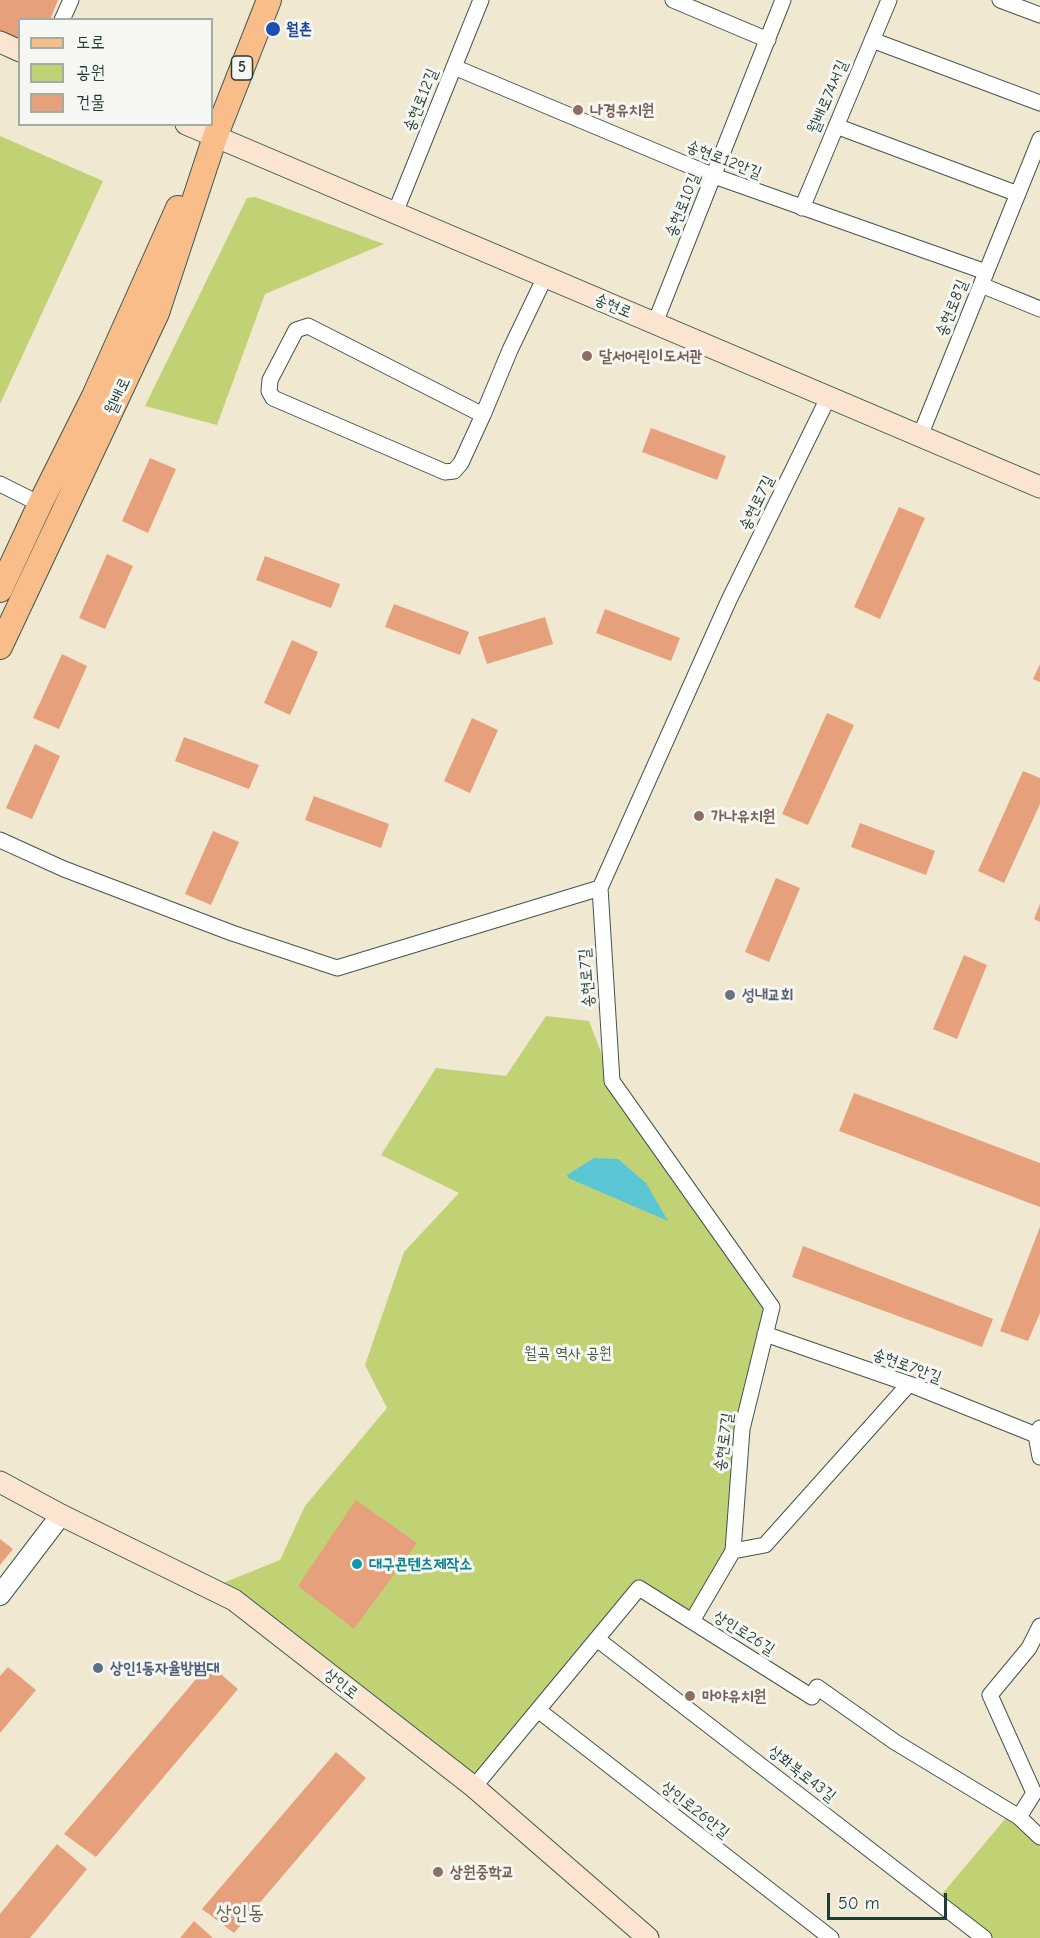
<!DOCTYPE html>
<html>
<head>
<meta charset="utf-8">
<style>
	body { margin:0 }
	#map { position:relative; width:1040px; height:1938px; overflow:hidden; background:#f0e8d1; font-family:"Comic Neue","Poor Story",sans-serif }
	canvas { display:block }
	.legend { position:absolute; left:18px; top:18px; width:195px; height:108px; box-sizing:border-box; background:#f6f6f2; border:2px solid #a0aca6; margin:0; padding:8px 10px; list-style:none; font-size:18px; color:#1f3d34 }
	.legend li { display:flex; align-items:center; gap:12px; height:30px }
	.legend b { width:30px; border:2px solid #a0aca6 }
	.scale { position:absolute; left:827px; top:1893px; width:120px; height:27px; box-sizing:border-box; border:3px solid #1f3d34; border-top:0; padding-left:8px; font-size:18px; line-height:21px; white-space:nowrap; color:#1f3d34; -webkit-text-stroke:4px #f6f6f2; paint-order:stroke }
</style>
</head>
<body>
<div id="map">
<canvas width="1040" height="1938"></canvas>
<ul class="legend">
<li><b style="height:8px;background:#f8bd89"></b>도로</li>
<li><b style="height:16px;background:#c1d274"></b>공원</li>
<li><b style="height:16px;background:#e6a17c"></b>건물</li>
</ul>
<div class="scale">50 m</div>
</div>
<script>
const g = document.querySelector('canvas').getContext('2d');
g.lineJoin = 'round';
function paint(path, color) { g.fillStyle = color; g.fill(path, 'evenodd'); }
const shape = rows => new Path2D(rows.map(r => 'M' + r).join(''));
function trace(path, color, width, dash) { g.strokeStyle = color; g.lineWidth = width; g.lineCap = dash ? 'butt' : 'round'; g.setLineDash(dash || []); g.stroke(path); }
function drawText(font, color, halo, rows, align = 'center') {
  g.font = font + ' "Comic Neue","Poor Story",sans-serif'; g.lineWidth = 6; g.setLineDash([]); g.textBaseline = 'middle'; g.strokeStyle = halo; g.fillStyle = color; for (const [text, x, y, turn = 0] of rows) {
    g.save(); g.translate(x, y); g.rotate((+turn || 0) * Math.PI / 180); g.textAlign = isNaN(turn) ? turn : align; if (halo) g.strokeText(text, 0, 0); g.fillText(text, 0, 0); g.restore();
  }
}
paint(shape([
	[0,136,103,181,0,404],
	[255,197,384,244,265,294,217,425,145,406,247,198],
	[546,1016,589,1021,612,1081,772,1307,742,1429,733,1551,692,1621,640,1588,474,1787,223,1583,280,1560,305,1506,387,1408,365,1365,404,1252,459,1193,381,1155,436,1068,506,1076],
	[1011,1812,1040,1839,1040,1938,984,1938,937,1900]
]), '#c1d274');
paint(shape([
	[594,1158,618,1159,646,1183,668,1221,568,1178,567,1175]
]), '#5ac5d3');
paint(shape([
	[0,0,58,0,50,20,20,20,20,42,0,33],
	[651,428,726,456,717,480,642,452],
	[150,458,176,469,148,533,122,521],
	[899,507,925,518,880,619,854,607],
	[107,554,133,566,105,629,79,618],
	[265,556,340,584,331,608,256,580],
	[394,604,469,632,460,655,385,627],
	[605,609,680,638,671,661,596,633],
	[545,617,553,644,487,664,478,637],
	[292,640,318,652,290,715,264,703],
	[62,654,87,666,59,729,33,718],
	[1040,664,1040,682,1033,679],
	[827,713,854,725,808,825,782,814],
	[472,718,498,730,470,793,444,781],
	[184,737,259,765,249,789,175,761],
	[35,744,60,756,32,819,6,808],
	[1023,771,1040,778,1040,804,1004,883,978,871],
	[314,796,389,824,381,848,305,820],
	[860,823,935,851,926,875,851,847],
	[213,831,239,842,211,905,185,894],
	[776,878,800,888,769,962,745,952],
	[1040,904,1040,922,1034,919],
	[964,955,987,965,957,1039,933,1029],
	[854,1093,1040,1163,1040,1207,839,1131],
	[1040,1227,1040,1313,1028,1341,1000,1331],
	[803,1246,993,1319,982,1347,792,1277],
	[356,1500,417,1543,354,1629,298,1586],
	[0,1539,13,1549,0,1565],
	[209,1664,238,1689,96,1857,64,1834],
	[8,1667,36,1690,0,1733,0,1676],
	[336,1752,366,1778,234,1933,202,1909],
	[57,1844,87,1869,30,1938,0,1938,0,1914],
	[194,1921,213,1938,180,1938]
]), '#e6a17c');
const minor = shape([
	[673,0,768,40],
	[1000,0,1040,15],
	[62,20,71,0],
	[872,40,1040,103],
	[454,67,714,176,986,272],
	[836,126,1018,194],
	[802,208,889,0],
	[395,213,481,0],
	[981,285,1040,309],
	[655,323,783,0],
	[483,415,308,326,296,330,270,380,269,391,273,398,445,472,454,471,461,463,483,415,510,350,545,277],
	[920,436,1040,139],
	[0,484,40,504],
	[0,840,64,869,232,933,337,968,600,888],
	[765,1334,909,1384,1036,1435],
	[1040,1428,1036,1435,1040,1457],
	[733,1551,765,1545,909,1384],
	[692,1621,733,1551,742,1429,772,1307,612,1081,600,888,729,600,828,398],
	[597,1639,984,1938],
	[538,1710,831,1938],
	[474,1787,639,1588,812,1697,817,1687,895,1742,1019,1817,1040,1837],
	[1019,1817,1034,1793,990,1695,1029,1648,1040,1626]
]);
const tertiary = shape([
	[0,1595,61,1515]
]);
const secondary = shape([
	[0,42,20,51],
	[186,124,1040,487],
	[0,1482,61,1515,234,1600,474,1787,648,1938]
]);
const primary = shape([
	[0,590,40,504,94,396,178,208],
	[0,647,157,313,215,137,269,0]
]);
trace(minor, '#3e574c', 17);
trace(tertiary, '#3e574c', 22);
trace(secondary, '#3e574c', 23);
trace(primary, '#3e574c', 26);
trace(minor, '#fff', 15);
trace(tertiary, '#fff', 20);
trace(secondary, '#fce5d0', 21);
trace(primary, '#f8bd89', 24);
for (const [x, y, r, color] of [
	[273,29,8,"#1a4fb4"],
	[578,110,6,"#8d6e63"],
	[587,356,6,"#8d6e63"],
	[699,816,6,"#8d6e63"],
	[730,995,6,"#6b7280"],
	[357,1564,6,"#0f9aa8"],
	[98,1668,6,"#5c6f8a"],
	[690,1696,6,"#8d6e63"],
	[438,1872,6,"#8d6e63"]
]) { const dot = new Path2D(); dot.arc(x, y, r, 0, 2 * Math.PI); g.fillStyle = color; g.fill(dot); trace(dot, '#f6f6f2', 2); }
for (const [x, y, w] of [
	[242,68,21]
]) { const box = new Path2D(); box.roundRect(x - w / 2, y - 12, w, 24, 4.5); g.fillStyle = '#f6f6f2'; g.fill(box); trace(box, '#1f3d34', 1.5); }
drawText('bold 15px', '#1f3d34', null, [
	["5",242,68]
]);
drawText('bold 16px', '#164399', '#f6f6f2', [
	["월촌",286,29]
], 'left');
drawText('16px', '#1f3d34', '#f6f6f2', [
	["월배로74서길",828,97,-67],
	["송현로12길",421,100,-68],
	["송현로12안길",724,160,21],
	["송현로10길",683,205,-68],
	["송현로",613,306,23],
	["송현로8길",952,308,-68],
	["월배로",118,396,-65],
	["송현로7길",757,503,-64],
	["송현로7길",587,978,-94],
	["송현로7안길",907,1366,20],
	["송현로7길",724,1442,-82],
	["상인로26길",744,1633,32],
	["상인로",341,1684,38],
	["상화북로43길",802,1774,38],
	["상인로26안길",695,1810,38]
]);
drawText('bold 16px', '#785e54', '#f6f6f2', [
	["나경유치원",590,110],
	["달서어린이도서관",599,356],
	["가나유치원",711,816],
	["마야유치원",702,1696],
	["상원중학교",450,1872]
], 'left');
drawText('bold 16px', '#5b616d', '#f6f6f2', [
	["성내교회",742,995]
], 'left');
drawText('16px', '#3f5b41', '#f6f6f2', [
	["월곡 역사 공원",568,1353]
]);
drawText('bold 16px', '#0d838f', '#f6f6f2', [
	["대구콘텐츠제작소",369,1564]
], 'left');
drawText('bold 16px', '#4e5e75', '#f6f6f2', [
	["상인1동자율방범대",110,1668]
], 'left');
drawText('20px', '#65604d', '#f6f6f2', [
	["상인동",240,1913]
]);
</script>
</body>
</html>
